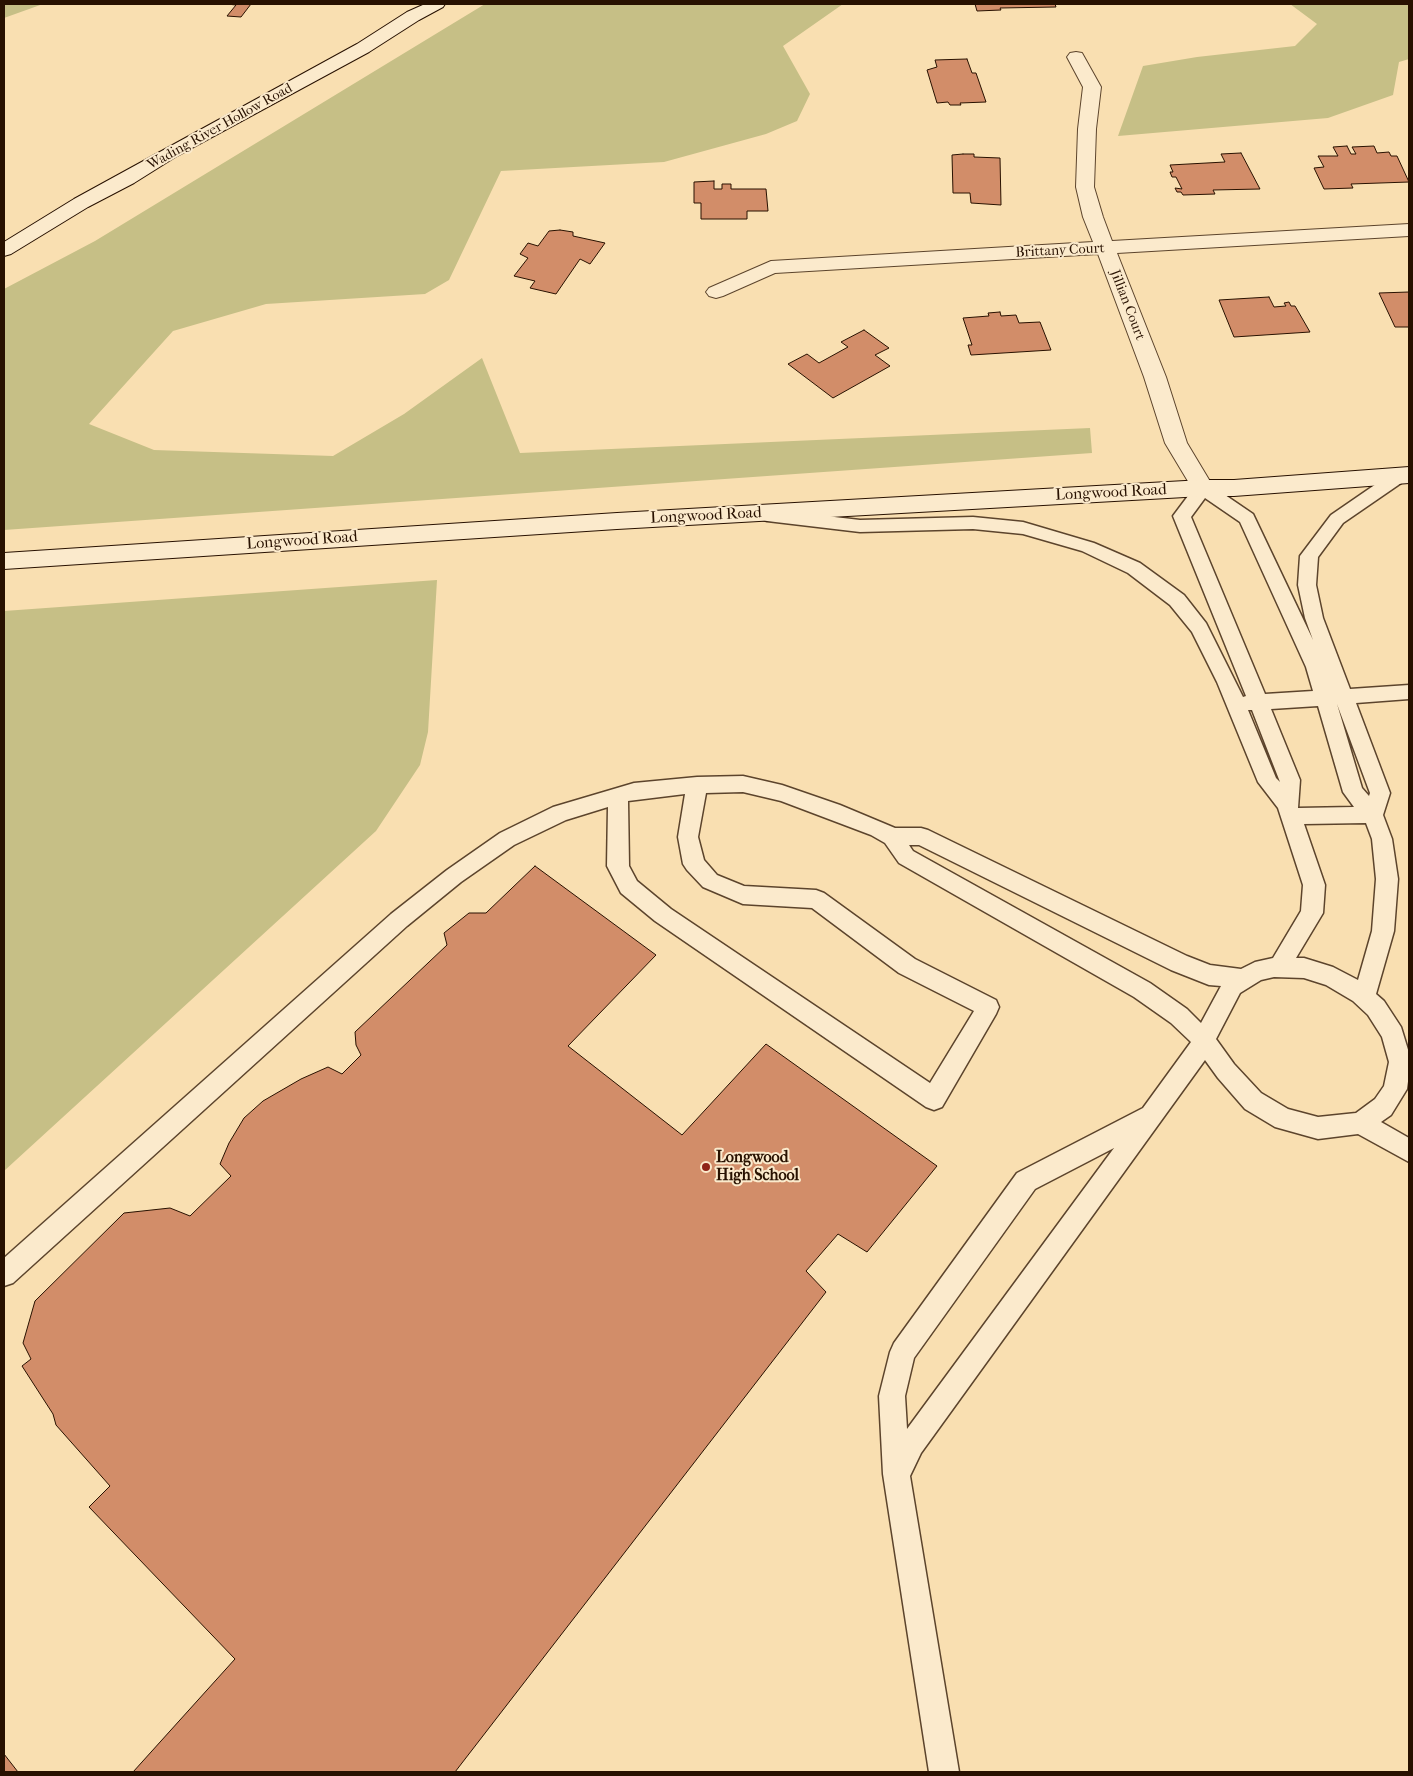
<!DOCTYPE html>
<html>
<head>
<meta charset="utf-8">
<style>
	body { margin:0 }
	#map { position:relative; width:1413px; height:1776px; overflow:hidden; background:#f9dfb1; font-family:"IM FELL French Canon",serif }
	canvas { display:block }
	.frame { position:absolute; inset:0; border:5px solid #281100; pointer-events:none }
</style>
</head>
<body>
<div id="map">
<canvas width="1413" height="1776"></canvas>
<div class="frame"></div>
</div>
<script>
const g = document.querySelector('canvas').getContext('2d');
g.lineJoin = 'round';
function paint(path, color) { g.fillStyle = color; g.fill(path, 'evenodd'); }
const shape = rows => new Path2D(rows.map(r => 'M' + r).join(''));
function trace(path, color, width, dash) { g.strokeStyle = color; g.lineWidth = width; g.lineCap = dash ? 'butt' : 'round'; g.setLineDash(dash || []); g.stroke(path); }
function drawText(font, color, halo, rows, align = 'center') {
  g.font = font + ' "IM FELL French Canon",serif'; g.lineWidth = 4; g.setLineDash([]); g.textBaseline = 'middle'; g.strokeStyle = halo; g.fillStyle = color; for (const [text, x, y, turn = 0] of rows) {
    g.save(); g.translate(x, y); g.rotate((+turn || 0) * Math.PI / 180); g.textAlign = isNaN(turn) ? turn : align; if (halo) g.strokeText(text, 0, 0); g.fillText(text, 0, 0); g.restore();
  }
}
paint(shape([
	[4,4,43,4,4,18],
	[485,4,843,4,783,46,810,94,797,121,766,134,664,162,501,171,449,280,425,294,266,304,173,331,89,424,154,450,333,456,404,414,482,358,520,453,1090,428,1092,453,4,530,4,289,95,241],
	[1290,4,1409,4,1409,59,1399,62,1393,95,1328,118,1118,136,1143,66,1197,57,1295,46,1317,24],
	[437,580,428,732,420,765,376,831,4,1171,4,611]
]), '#c6bf86');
const building = shape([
	[227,4,251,4,241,17,227,16,236,5,227,4],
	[975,4,1055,4,1056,7,1000,8,1001,10,977,11,975,4],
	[967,59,972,73,976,73,986,102,960,103,961,105,950,105,948,102,937,103,927,70,937,67,935,60,967,59],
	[1347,146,1351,154,1356,154,1352,147,1374,146,1377,153,1389,152,1391,156,1397,156,1409,182,1351,184,1353,188,1324,189,1314,168,1324,167,1318,156,1338,156,1333,147,1347,146],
	[1241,153,1260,189,1213,190,1215,194,1183,195,1181,192,1177,192,1175,188,1182,189,1176,177,1172,177,1170,172,1173,172,1170,165,1225,162,1221,154,1241,153],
	[963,154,974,154,974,157,1000,158,1001,205,971,203,970,193,953,193,952,155,963,154],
	[714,181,714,189,722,189,722,184,731,184,731,189,766,189,768,211,747,211,747,219,701,219,701,203,694,203,694,182,714,181],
	[560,230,573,232,573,236,605,243,590,264,580,259,556,294,530,288,535,281,514,276,528,258,520,254,528,243,538,246,549,231,560,230],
	[1409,292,1409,327,1395,327,1379,293,1409,292],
	[1269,297,1274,307,1286,306,1284,303,1289,302,1291,306,1295,306,1310,332,1234,337,1219,300,1269,297],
	[1000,312,1001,316,1016,315,1019,323,1040,322,1051,350,971,355,968,345,972,345,963,318,989,316,988,313,1000,312],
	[864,330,889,348,875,355,890,366,833,398,788,364,807,354,819,363,848,347,841,342,864,330],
	[535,866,656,955,568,1046,682,1135,766,1044,937,1166,867,1252,838,1234,806,1271,826,1292,455,1772,133,1772,235,1659,89,1507,110,1486,56,1425,53,1414,22,1366,31,1359,23,1343,35,1301,124,1213,170,1208,190,1216,231,1176,220,1164,229,1143,244,1118,263,1101,301,1079,328,1067,342,1074,361,1055,356,1045,355,1032,447,945,444,933,469,913,486,913,535,866],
	[4,1754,18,1772,4,1772,4,1754]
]);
paint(building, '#d28d69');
trace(building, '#281100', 1);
const lane = shape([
	[1401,469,1407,471,1409,474,1407,479,1343,523,1318,557,1316,585,1323,618,1350,689,1409,685,1409,699,1356,703,1390,793,1383,815,1392,839,1398,879,1394,931,1376,994,1384,1001,1401,1027,1409,1053,1409,1074,1407,1089,1391,1115,1381,1122,1409,1138,1409,1162,1358,1134,1318,1139,1275,1127,1245,1109,1218,1078,1205,1060,1158,1125,921,1453,910,1476,959,1772,929,1772,883,1474,879,1396,890,1352,894,1343,1017,1173,1143,1108,1191,1042,1171,1023,1134,997,899,863,885,843,871,835,781,801,743,792,706,793,698,837,704,860,717,875,744,886,816,890,824,893,915,959,996,1000,999,1007,996,1014,942,1107,934,1110,926,1107,655,921,621,893,607,866,608,807,566,820,514,845,461,882,407,926,13,1283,4,1286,4,1258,391,914,447,870,500,833,553,807,634,783,697,777,743,776,782,785,840,805,895,828,921,828,928,830,1187,956,1210,965,1241,969,1255,962,1273,958,1301,911,1303,885,1278,808,1258,782,1217,682,1192,632,1170,605,1128,573,1082,551,1023,534,973,529,860,532,767,521,761,519,758,515,761,511,767,509,860,520,973,517,1023,522,1094,543,1140,563,1184,595,1206,623,1243,697,1246,696,1173,516,1197,484,1203,482,1209,484,1253,514,1313,640,1305,618,1298,585,1300,556,1331,515,1395,471,1401,469],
	[1205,498,1240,522,1306,667,1313,691,1265,694,1191,517,1205,498],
	[1337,704,1370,793,1369,796,1362,788,1337,704],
	[1318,706,1343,792,1354,807,1298,808,1300,780,1271,709,1318,706],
	[1248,710,1252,710,1280,782,1276,778,1248,710],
	[685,794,678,837,683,864,687,870,703,887,743,904,812,908,899,973,974,1011,930,1083,671,909,637,881,629,866,628,801,685,794],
	[1366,823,1372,839,1376,879,1372,931,1358,980,1333,967,1304,958,1296,958,1323,913,1325,885,1304,824,1366,823],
	[909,845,919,845,1171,970,1209,985,1221,986,1201,1023,1187,1009,1150,983,913,851,909,845],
	[1274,977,1304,978,1326,985,1353,1001,1368,1015,1382,1037,1389,1062,1384,1086,1375,1099,1356,1113,1318,1117,1288,1109,1261,1093,1234,1064,1216,1039,1240,993,1261,980,1274,977],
	[1114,1148,907,1429,905,1396,914,1358,1035,1189,1114,1148]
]);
const street = shape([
	[1076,52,1082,53,1101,87,1096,129,1094,187,1103,217,1112,241,1409,224,1409,236,1117,253,1166,377,1187,443,1214,488,1211,493,1203,496,1195,493,1165,443,1144,377,1098,254,775,273,723,296,716,298,709,296,706,292,709,288,771,261,1093,242,1083,217,1076,187,1078,129,1083,87,1067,57,1070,53,1076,52]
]);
const secondary = shape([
	[425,4,445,4,443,7,419,20,369,52,177,156,134,183,88,207,11,254,4,256,4,242,74,199,357,44,407,12,425,4],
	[1409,467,1409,483,1234,496,1203,496,617,529,4,569,4,553,617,513,1203,480,1234,480,1409,467]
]);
trace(lane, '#5c442c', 3);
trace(street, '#5c442c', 2);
trace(secondary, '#281100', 2);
paint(lane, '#fbeacc');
paint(street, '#fbeacc');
paint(secondary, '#fbeacc');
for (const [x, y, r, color] of [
	[706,1167,5,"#8f2418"]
]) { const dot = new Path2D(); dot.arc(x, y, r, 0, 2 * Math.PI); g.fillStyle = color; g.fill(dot); trace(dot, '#fbeacc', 2); }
drawText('14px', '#281100', '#fbeacc', [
	["Wading River Hollow Road",220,127,-29],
	["Brittany Court",1060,251,-3],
	["Jillian Court",1127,305,69]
]);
drawText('16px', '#281100', '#fbeacc', [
	["Longwood Road",1111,493,-3],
	["Longwood Road",706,516,-3],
	["Longwood Road",302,541,-4]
]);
drawText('bold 16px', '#281100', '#fbeacc', [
	["Longwood",716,1158],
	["High School",716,1176]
], 'left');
</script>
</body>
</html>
